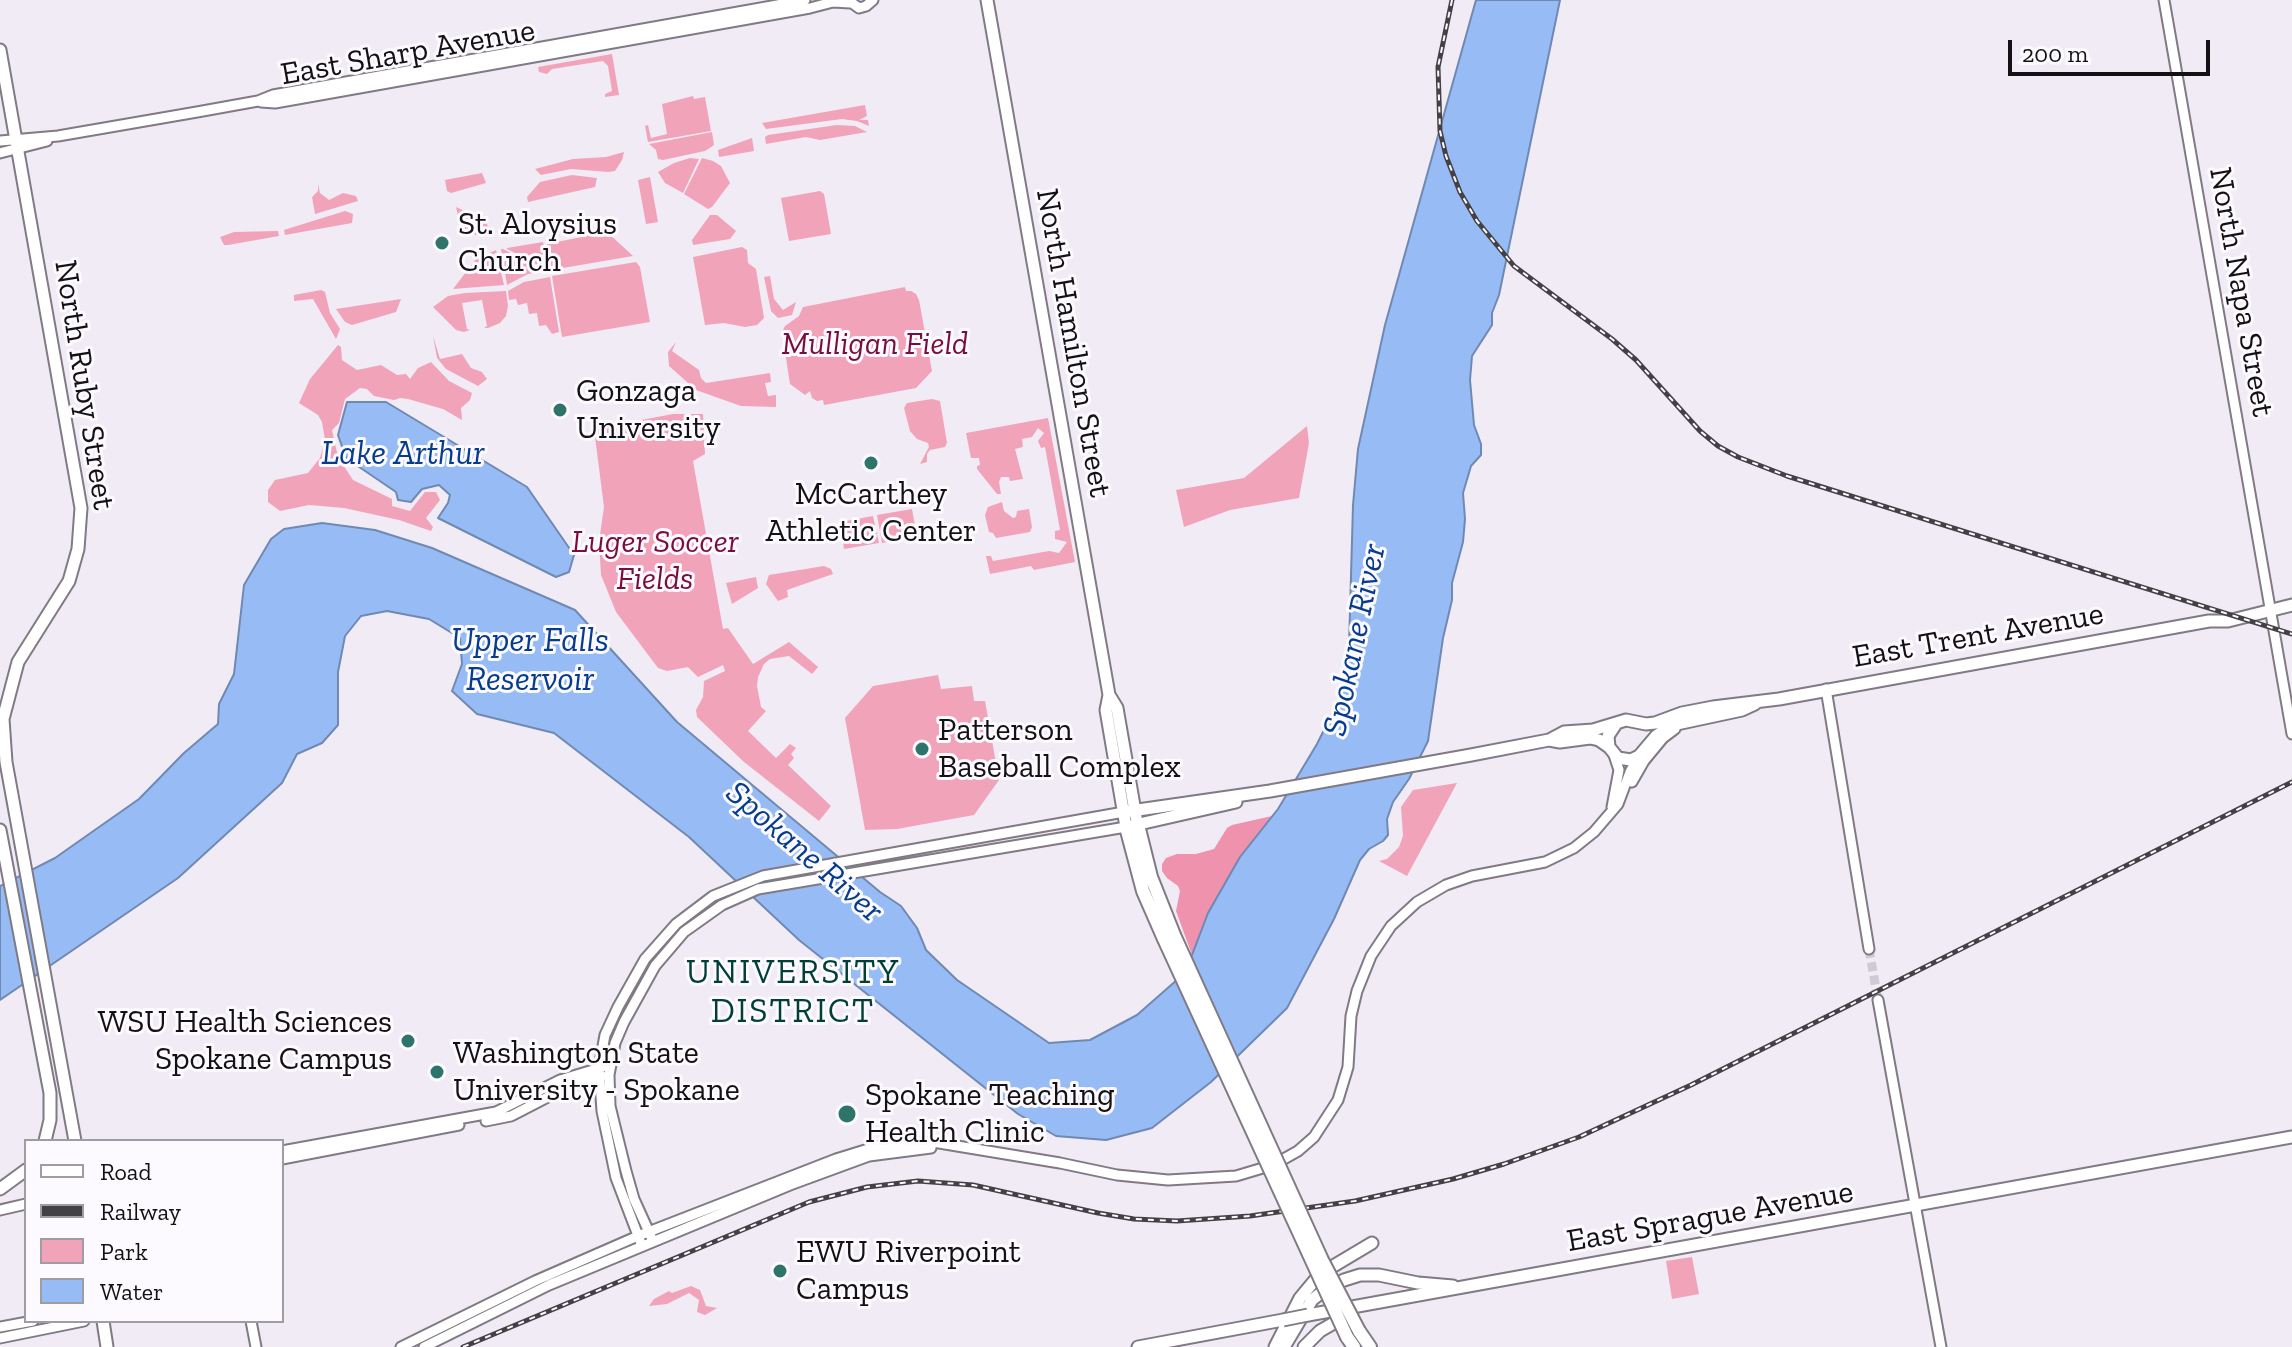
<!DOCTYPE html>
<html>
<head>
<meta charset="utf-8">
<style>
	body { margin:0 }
	#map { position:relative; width:2292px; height:1347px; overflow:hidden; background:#f1ebf6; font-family:"Zilla Slab",serif }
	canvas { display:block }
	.legend { position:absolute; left:24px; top:1139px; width:260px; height:184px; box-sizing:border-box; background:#fcfafe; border:2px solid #9f9da1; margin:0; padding:10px 14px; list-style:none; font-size:24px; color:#141115 }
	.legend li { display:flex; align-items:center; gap:16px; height:40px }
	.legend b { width:40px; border:2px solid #9f9da1 }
	.scale { position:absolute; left:2008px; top:40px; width:202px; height:36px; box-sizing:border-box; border:4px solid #141115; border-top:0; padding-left:10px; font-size:24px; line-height:28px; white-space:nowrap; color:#141115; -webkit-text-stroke:6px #fcfafe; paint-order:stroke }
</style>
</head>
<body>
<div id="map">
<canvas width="2292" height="1347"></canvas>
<ul class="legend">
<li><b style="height:10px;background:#fff"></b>Road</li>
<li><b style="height:10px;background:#444146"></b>Railway</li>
<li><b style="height:22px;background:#f1a3b9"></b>Park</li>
<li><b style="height:22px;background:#97bcf5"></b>Water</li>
</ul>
<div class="scale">200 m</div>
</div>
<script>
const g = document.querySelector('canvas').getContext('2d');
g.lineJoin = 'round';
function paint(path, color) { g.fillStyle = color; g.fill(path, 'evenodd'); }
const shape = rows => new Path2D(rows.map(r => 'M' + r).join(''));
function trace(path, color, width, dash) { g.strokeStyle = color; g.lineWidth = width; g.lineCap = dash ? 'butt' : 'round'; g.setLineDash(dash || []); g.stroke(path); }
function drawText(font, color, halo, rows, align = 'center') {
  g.font = font + ' "Zilla Slab",serif'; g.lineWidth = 6; g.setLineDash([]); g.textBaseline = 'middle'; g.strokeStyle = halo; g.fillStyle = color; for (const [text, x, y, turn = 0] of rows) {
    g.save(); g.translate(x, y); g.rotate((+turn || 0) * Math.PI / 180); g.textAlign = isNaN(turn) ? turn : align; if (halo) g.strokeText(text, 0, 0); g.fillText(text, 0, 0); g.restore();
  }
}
paint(shape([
	[612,54,619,95,605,97,605,94,612,91,608,66,603,61,552,69,547,74,539,72,538,67],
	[693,96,694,99,705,97,711,131,648,142,645,126,648,125,651,138,667,134,662,104],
	[865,105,867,116,859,120,868,120,869,126,857,121,842,119,766,129,762,123],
	[837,125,855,126,867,132,820,140,806,137,766,144,765,137,768,135],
	[712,132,714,145,705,151,663,160,658,159,656,150,649,144],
	[752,138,754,151,719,157,718,150],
	[624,152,622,160,615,171,609,172,571,169,541,175,535,169,573,159,606,157],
	[690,158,699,159,683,193,665,183,658,172,674,163],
	[702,158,713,161,721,166,730,183,712,207,708,209,684,194],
	[482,173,486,183,451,193,447,191,445,180],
	[572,175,597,178,595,187,528,202,527,197,540,182],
	[650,177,658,222,646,224,638,180],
	[318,184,320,193,329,200,343,193,356,196,358,201,315,214,312,197,318,191],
	[820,191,824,194,831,234,789,241,781,198],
	[456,207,486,221,489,230,476,235,461,229],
	[345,211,353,214,352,223,285,235,284,230],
	[710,215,717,215,736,231,730,239,693,245,692,240],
	[278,231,279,236,228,245,224,245,220,237,234,232],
	[607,232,633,256,551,270,547,244],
	[543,242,548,270,507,249,507,248],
	[742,247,747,250,748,263,756,269,764,318,757,325,745,327,724,323,705,325,693,257],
	[501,249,503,249,545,271,528,274,507,285],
	[496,250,504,285,453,289,476,259],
	[636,262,640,267,650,322,562,337,552,276],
	[770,276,774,299,783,310,796,302,792,315,778,318,771,311,764,277],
	[550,277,559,332,552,334,546,325,539,326,537,313,529,314,527,303,518,305,516,299,509,300,508,291,524,282],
	[905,287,906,291,911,291,916,294,919,300,932,371,916,388,824,405,823,400,817,401,812,398,810,391,805,395,790,384,782,332,785,326,799,316,803,307],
	[321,290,325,292,330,313,340,329,336,339,313,299,294,301,294,295],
	[506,291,508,306,506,316,500,323,488,328,484,328,487,326,482,300,462,303,467,329,470,330,464,332,456,330,433,307,448,296,465,293],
	[401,299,396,312,352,325,345,322,336,309],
	[433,336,440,359,462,354,471,368,482,372,487,379,478,386,446,369,437,358],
	[676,342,672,351,699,370,701,378,706,383,770,373,771,382,765,383,768,396,776,395,776,407,741,406,696,390,669,366,668,352],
	[338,345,341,347,342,360,357,370,381,365,397,375,406,374,410,379,418,368,431,362,449,381,472,393,470,400,461,408,462,420,443,409,408,399,400,398,394,400,374,396,367,389,360,388,345,399,339,423,332,430,338,457,353,480,392,499,392,506,410,511,425,492,436,492,440,500,426,518,433,527,431,531,399,520,344,508,309,505,280,511,268,502,268,490,275,480,308,473,320,458,325,440,322,422,318,415,299,403,310,379],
	[932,399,940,401,947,443,945,447,930,450,927,454,927,462,920,464,929,447,928,443,917,439,910,431,904,408,907,403],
	[673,414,703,414,705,454,693,461,723,629,728,628,753,664,789,642,818,667,812,674,789,656,770,659,764,664,758,677,757,686,761,707,766,711,748,731,776,758,790,744,796,748,791,754,794,758,788,765,831,806,819,821,744,762,697,717,696,710,703,697,704,681,725,671,723,665,698,677,688,667,667,671,658,668,616,612,601,575,599,542,604,507,594,429],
	[1048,418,1075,562,1034,570,1031,566,990,574,986,556,991,556,993,561,1049,551,1059,553,1067,542,1055,539,1055,531,1060,530,1045,447,1041,448,1038,441,1044,433,1038,428,1032,437,1022,439,1023,447,1015,449,1023,479,1010,481,1009,477,1001,477,999,482,1001,494,997,494,977,469,977,466,980,465,979,458,971,458,966,433],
	[1307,426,1309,443,1299,498,1230,510,1184,527,1176,490,1244,478],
	[1002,502,1004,511,1013,518,1016,517,1017,511,1029,509,1032,527,1030,532,996,538,993,533,989,532,985,515,988,507],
	[912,509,917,537,882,543,877,515],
	[873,516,879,543,844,549,840,522],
	[824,566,831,569,833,574,787,590,788,597,778,601,766,584,769,575],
	[756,577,758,588,732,604,726,583],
	[938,675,941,689,972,686,974,701,985,701,999,780,974,815,897,829,865,830,845,718,873,686],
	[1457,783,1407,876,1379,861,1387,859,1399,847,1403,836,1401,807,1413,790],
	[1692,1257,1699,1294,1672,1299,1666,1261],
	[691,1286,700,1290,706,1306,717,1308,705,1315,697,1312,699,1300,689,1293,667,1304,649,1306,654,1299,669,1291,672,1293]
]), '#f1a3b9');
paint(shape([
	[1272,816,1240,857,1208,913,1192,955,1176,911,1180,891,1178,886,1167,878,1162,871,1162,864,1166,858,1177,854,1196,854,1214,849,1227,828,1232,825]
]), '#ee92ad');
const water = shape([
	[1476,0,1560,0,1499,295,1492,313,1492,325,1472,356,1470,380,1474,425,1481,444,1481,455,1471,466,1463,493,1465,519,1463,542,1452,583,1452,600,1443,638,1428,741,1409,779,1393,802,1387,819,1388,835,1383,841,1369,849,1360,860,1334,919,1287,1008,1211,1082,1152,1128,1106,1140,1056,1136,1018,1114,799,940,689,837,554,733,477,714,452,691,462,664,460,638,429,619,387,611,361,616,345,636,338,672,338,725,322,743,297,754,282,783,178,878,0,1000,0,886,55,858,139,799,184,753,218,724,219,704,234,674,244,585,271,539,284,529,322,523,375,530,432,548,575,610,677,722,880,892,901,906,917,928,926,950,957,980,1049,1043,1090,1040,1137,1015,1178,979,1192,955,1208,913,1240,857,1278,809,1317,744,1348,682,1353,505,1358,449,1385,325,1476,0],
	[347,402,386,402,527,487,574,555,569,572,556,577,438,518,448,503,450,495,439,485,422,489,411,502,398,500,396,492,346,458,338,435,347,402]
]);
paint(water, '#97bcf5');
trace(water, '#7089b2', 2);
trace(shape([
	[1869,949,1878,1000]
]), '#d0cad4', 9, [9, 4.5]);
const secondary = shape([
	[848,0,859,8,866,6,873,0],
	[2164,0,2292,734],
	[261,102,275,103,810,8,833,2,850,3],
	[0,141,58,136,197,112,258,101,273,95,805,0],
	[0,153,47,141],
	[1826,689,1869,949],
	[1632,782,1644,761,1663,738,1675,729],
	[1612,807,1619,770,1614,755],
	[1878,1000,1941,1347],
	[486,1121,511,1116,573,1084,602,1076],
	[282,1151,496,1112,560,1080,603,1067],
	[282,1159,459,1125],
	[0,1210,26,1204],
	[653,1241,634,1199,626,1171,610,1106,609,1075,615,1043,624,1022,655,966,684,932,722,905,758,889,1126,827],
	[642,1246,616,1178,602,1111,599,1068,605,1035,618,1007,645,959,676,924,713,896,763,876,1124,812],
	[251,1321,256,1347],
	[0,1327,33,1321],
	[0,1338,84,1321],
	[401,1347,535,1281,638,1236,836,1159,878,1146,907,1142,933,1142,1060,1163,1117,1175,1168,1180,1236,1176,1273,1165,1298,1151,1314,1137,1338,1100,1348,1067,1351,1016,1357,991,1371,956,1391,926,1417,902,1446,885,1472,876,1545,862,1574,848,1594,832,1618,804,1630,772,1639,756],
	[424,1347,549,1285,790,1185,869,1156,931,1148]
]);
const primary = shape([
	[987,0,1105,672,1109,695,1117,708,1136,817],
	[0,50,81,508,78,549,69,581,18,662,3,719,6,762,75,1141],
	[1109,695,1106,710,1126,827,1236,802],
	[1616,724,1608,736,1609,747,1618,758,1631,760,1639,756,1656,736,1672,725,1742,710,1755,704],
	[1549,740,1560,742,1590,738,1599,740,1609,747],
	[1124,812,1270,791,1471,755,1549,740,1564,732,1593,730,1626,720,1646,724,1655,723,1682,713,1713,707,1779,699,2209,621,2228,621,2292,605],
	[0,830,50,1093,50,1120,45,1141],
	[0,1189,26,1170],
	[1308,1315,2292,1137],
	[103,1321,107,1347],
	[1138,1347,1283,1320],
	[1275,1347,1300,1298,1320,1274,1372,1243],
	[1284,1347,1312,1300,1327,1288,1344,1280,1360,1275,1379,1275,1418,1283,1453,1286],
	[1304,1347,1320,1331,1346,1316]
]);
const highway = shape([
	[1138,825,1151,877,1174,935],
	[1126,827,1143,891,1164,939],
	[1359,1331,1370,1347],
	[1347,1337,1354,1347]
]);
trace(secondary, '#807a84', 13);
trace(primary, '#807a84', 15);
trace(highway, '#807a84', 16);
trace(secondary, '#fff', 9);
trace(primary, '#fff', 11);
trace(highway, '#fff', 12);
const rail = shape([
	[1452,0,1438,67,1440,131,1446,156,1460,192,1477,221,1514,266,1612,339,1636,360,1700,431,1718,446,1738,457,1787,476,2292,634],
	[463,1347,809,1202,867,1187,918,1181,973,1185,1098,1213,1134,1219,1177,1221,1250,1216,1355,1201,1453,1179,1504,1164,1579,1137,1691,1085,2292,782]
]);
trace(rail, '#444146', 5);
trace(rail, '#fcfafe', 2, [6]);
const primaryBridge = shape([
	[1283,1320,1308,1315]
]);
const highwayBridge = shape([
	[1174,935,1322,1260,1359,1331],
	[1164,939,1347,1337]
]);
trace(primaryBridge, '#807a84', 15, []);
trace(highwayBridge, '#807a84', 16, []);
trace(primaryBridge, '#fff', 11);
trace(highwayBridge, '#fff', 12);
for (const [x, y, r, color] of [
	[442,243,8,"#2e746b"],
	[560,410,8,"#2e746b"],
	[871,463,8,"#2e746b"],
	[922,749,8,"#2e746b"],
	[408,1041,8,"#2e746b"],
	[437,1072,8,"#2e746b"],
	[847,1114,10,"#2e746b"],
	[780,1271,8,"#2e746b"]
]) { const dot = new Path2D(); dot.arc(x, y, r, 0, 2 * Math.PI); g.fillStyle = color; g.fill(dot); trace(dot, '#fcfafe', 3); }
drawText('32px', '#141115', '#fcfafe', [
	["East Sharp Avenue",408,53,-10],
	["North Napa Street",2241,292,80],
	["North Hamilton Street",1073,343,80],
	["North Ruby Street",84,385,81],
	["East Trent Avenue",1978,636,-10],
	["East Sprague Avenue",1710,1217,-10]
]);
drawText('32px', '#141115', '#fcfafe', [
	["St. Aloysius",458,225],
	["Church",458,262],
	["Gonzaga",576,392],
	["University",576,429],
	["McCarthey",871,495,"center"],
	["Athletic Center",871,532,"center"],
	["Patterson",938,731],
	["Baseball Complex",938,768],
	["WSU Health Sciences",392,1023,"right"],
	["Spokane Campus",392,1060,"right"],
	["Washington State",453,1054],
	["University - Spokane",453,1091],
	["Spokane Teaching",865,1096],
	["Health Clinic",865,1133],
	["EWU Riverpoint",796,1253],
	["Campus",796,1290]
], 'left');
drawText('italic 32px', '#7a0d3e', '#fcfafe', [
	["Mulligan Field",875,345],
	["Luger Soccer",655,543],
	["Fields",655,580]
]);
drawText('italic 34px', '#053c8d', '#fcfafe', [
	["Lake Arthur",403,454],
	["Spokane River",1355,640,-78],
	["Upper Falls",530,641],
	["Reservoir",530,680],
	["Spokane River",804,852,41]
]);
g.letterSpacing = '2px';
drawText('34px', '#003f38', '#fcfafe', [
	["UNIVERSITY",793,973],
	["DISTRICT",793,1012]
]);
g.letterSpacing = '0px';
</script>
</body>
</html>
